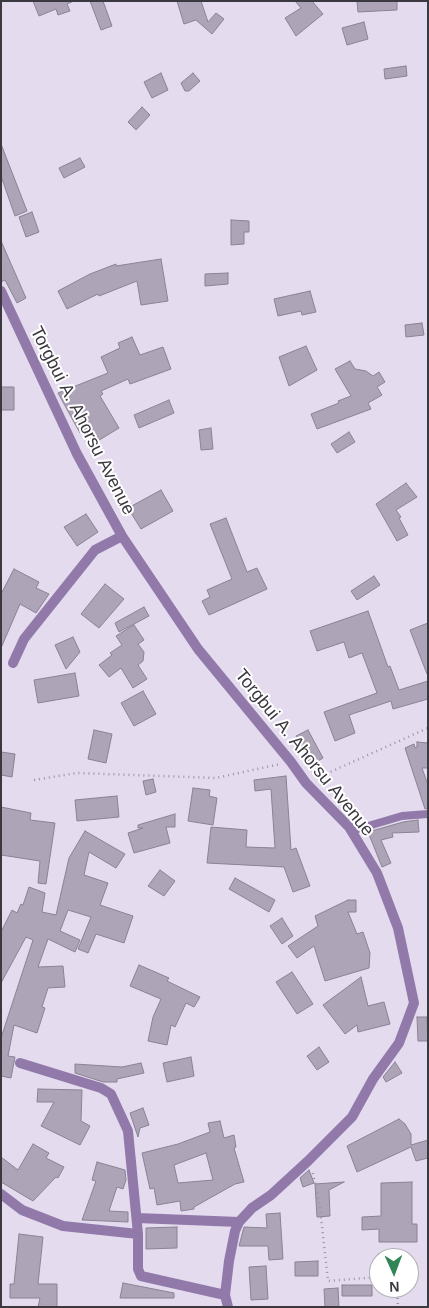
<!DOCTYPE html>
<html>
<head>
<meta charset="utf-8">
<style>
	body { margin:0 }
	#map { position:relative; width:429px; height:1308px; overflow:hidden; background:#e4dbef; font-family:Helvetica,sans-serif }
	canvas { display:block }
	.frame { position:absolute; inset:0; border:2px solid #3c3840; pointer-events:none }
	.north { position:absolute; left:369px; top:1248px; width:50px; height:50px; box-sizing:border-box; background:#fff; border:1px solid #b1afb3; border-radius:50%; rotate:178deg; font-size:14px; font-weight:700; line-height:20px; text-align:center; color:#3c3840 }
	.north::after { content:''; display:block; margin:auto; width:18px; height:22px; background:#308456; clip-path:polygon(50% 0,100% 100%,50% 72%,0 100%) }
</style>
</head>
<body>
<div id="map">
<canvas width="429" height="1308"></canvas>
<div class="frame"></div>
<div class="north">N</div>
</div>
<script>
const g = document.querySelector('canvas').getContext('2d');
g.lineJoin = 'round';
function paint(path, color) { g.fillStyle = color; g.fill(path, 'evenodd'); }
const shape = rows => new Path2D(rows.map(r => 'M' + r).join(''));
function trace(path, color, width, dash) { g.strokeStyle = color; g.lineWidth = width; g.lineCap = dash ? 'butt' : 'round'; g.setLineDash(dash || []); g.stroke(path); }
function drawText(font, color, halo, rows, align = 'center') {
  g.font = font + ' Helvetica,sans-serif'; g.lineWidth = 4; g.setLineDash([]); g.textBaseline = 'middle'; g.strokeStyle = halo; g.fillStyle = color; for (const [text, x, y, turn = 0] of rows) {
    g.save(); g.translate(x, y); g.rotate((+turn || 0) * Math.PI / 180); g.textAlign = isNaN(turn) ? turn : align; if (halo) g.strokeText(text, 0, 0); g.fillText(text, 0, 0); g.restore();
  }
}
const building = shape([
	[33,1,74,1,67,4,70,11,58,15,56,9,39,16,33,1],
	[90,1,103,1,112,26,101,30,90,1],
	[177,1,201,1,208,22,216,13,224,19,212,34,196,20,184,24,177,1],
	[295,1,312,1,323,14,296,36,285,18,301,8,295,1],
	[357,1,397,1,397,10,358,12,357,1],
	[364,22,368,39,347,45,342,28,364,22],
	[406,66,407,76,385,79,384,69,406,66],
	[161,73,168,90,152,98,144,82,161,73],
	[193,73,200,81,189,91,185,91,181,83,193,73],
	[142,107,150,115,136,130,128,122,142,107],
	[1,144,27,211,15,216,1,176,1,144],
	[80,158,85,167,64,178,59,168,80,158],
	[32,212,39,232,26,237,19,217,32,212],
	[231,220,249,221,249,232,244,232,244,244,231,245,231,220],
	[1,241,26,298,17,303,5,280,1,282,1,241],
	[161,259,168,301,141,305,137,281,99,296,98,294,67,309,58,291,90,274,116,264,116,266,161,259],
	[228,273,228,284,205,286,205,274,228,273],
	[310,291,316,312,302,315,301,311,278,316,274,299,310,291],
	[422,323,424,335,406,337,405,325,422,323],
	[132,337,140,355,163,347,171,369,130,384,128,379,101,391,103,394,100,396,119,428,96,442,88,428,80,433,58,393,108,373,101,357,120,348,118,343,132,337],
	[306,346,317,370,289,386,279,357,306,346],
	[350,361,355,369,366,371,373,376,379,372,385,382,377,387,382,395,368,403,371,409,317,429,311,414,339,403,338,401,351,396,335,369,350,361],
	[1,387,14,387,14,410,1,410,1,387],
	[169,400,174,413,139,428,134,415,169,400],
	[211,428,213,449,201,450,199,430,211,428],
	[349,432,355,442,337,453,331,444,349,432],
	[406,483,417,497,396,510,401,517,399,518,408,535,397,541,376,504,406,483],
	[161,490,173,511,141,529,128,508,161,490],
	[86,514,98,532,77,546,64,527,86,514],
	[226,518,247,572,257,568,267,589,209,615,202,601,210,597,207,590,232,579,210,524,226,518],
	[14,569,39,582,36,588,49,594,36,613,20,604,1,648,1,594,14,569],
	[374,576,380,585,357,600,351,591,374,576],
	[105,584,124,599,99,628,81,614,105,584],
	[144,607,149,616,119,632,115,623,144,607],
	[368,611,388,667,390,666,399,690,428,681,428,699,393,709,391,701,349,715,355,733,335,741,324,712,377,693,362,653,349,658,344,642,317,651,310,631,368,611],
	[428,623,428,674,427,674,410,630,428,623],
	[134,625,144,640,138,644,144,652,143,661,138,665,147,679,133,688,121,668,109,677,99,665,112,655,110,653,122,645,116,636,134,625],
	[73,637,80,652,66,669,55,645,73,637],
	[75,673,79,696,38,703,34,680,75,673],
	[143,691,156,714,134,726,121,703,143,691],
	[94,730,112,734,106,763,88,759,94,730],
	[308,730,323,758,311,765,296,736,308,730],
	[417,742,428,743,428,768,422,768,428,785,428,808,425,809,405,748,414,744,415,748,417,747,417,742],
	[1,752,15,754,12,777,1,775,1,752],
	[286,776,291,850,296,848,310,886,293,892,284,867,207,863,211,827,247,830,246,847,275,848,271,789,255,791,254,780,286,776],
	[153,779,156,792,146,795,143,781,153,779],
	[193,788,210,790,209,796,217,798,213,825,188,821,193,788],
	[117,796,119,817,77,821,75,800,117,796],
	[1,807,31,813,30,820,55,823,46,884,38,883,40,861,1,855,1,807],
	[175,814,175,827,166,827,170,843,134,853,128,833,143,828,138,828,138,825,175,814],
	[418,820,419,832,392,833,393,837,381,840,391,863,382,867,368,832,403,822,418,820],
	[85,831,125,854,116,868,89,852,84,875,108,883,100,905,133,916,124,943,96,934,88,953,78,949,91,917,68,910,60,931,80,940,75,952,48,939,38,967,63,966,65,987,48,988,42,1007,45,1008,37,1033,14,1025,8,1056,15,1057,11,1078,1,1076,1,1038,33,940,26,937,1,983,1,932,12,910,17,913,21,904,23,905,29,887,45,893,42,912,56,915,69,858,85,831],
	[160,870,175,881,164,896,148,886,160,870],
	[235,878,275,900,269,912,229,889,235,878],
	[348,900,356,900,356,912,348,912,357,934,363,932,370,953,369,968,325,981,314,946,297,958,288,946,318,926,315,916,348,900],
	[282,918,293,936,282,944,270,926,282,918],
	[139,965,169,978,167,981,200,997,194,1007,186,1003,175,1027,171,1025,167,1045,148,1041,153,1017,161,999,130,986,139,965],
	[292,972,313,1004,297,1014,276,982,292,972],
	[361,977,368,1006,384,1002,390,1024,358,1032,357,1025,345,1034,323,1005,361,977],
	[417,1017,427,1017,428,1041,418,1041,417,1017],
	[319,1047,329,1062,317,1070,307,1056,319,1047],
	[191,1057,194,1076,167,1082,163,1063,191,1057],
	[395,1062,402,1073,386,1082,383,1077,395,1062],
	[141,1063,144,1073,117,1079,117,1082,103,1082,75,1073,75,1064,122,1067,141,1063],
	[38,1089,82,1090,81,1121,90,1126,80,1145,41,1126,54,1102,37,1102,38,1089],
	[143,1108,149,1125,140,1128,138,1137,130,1113,143,1108],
	[399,1119,405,1124,411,1134,411,1145,428,1140,428,1158,416,1161,411,1147,357,1172,347,1146,399,1119],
	[220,1121,224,1138,234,1135,236,1147,234,1148,244,1182,235,1184,194,1207,194,1209,181,1211,180,1201,157,1205,154,1188,150,1189,142,1153,178,1144,210,1132,208,1123,220,1121],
	[206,1153,213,1180,178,1183,174,1165,206,1153],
	[33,1144,49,1153,46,1158,64,1167,58,1178,56,1177,33,1201,1,1182,1,1157,18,1170,33,1144],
	[97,1162,125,1170,126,1180,123,1189,117,1187,109,1211,128,1212,128,1222,82,1220,96,1181,92,1180,97,1162],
	[309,1170,314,1183,303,1187,300,1178,309,1170],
	[344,1182,329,1190,330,1216,317,1217,315,1184,344,1182],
	[412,1182,412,1224,417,1224,417,1242,379,1242,379,1229,362,1230,362,1217,381,1216,381,1183,412,1182],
	[280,1213,283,1259,269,1260,268,1246,239,1246,244,1227,267,1228,266,1214,280,1213],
	[177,1227,177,1248,146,1249,146,1228,177,1227],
	[19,1234,43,1237,38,1284,57,1284,57,1307,38,1307,40,1298,10,1298,10,1284,14,1284,19,1234],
	[318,1261,318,1276,295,1276,295,1262,318,1261],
	[266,1266,268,1299,251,1300,249,1267,266,1266],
	[123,1283,174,1293,174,1298,120,1298,123,1283],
	[342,1285,372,1285,372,1296,342,1296,342,1285],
	[338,1288,339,1307,325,1307,324,1289,338,1288]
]);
paint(building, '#ada5b7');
trace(building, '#8a8294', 1);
trace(shape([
	[317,778,428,728],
	[34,780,77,773,216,778,280,764],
	[313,1173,320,1208,328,1281,379,1277],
	[397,1288,398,1307]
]), '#9b94a3', 2.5, [1, 4]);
trace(shape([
	[351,831,402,816,428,814]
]), '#917aaa', 8);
trace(shape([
	[1,291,77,454,122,536,198,649,291,762,306,783,349,827,377,873,398,928,414,1003,399,1043,373,1079,352,1117,308,1161,271,1195,252,1208,239,1222,235,1231,229,1261,225,1295,228,1307],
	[13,663,24,639,95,550,122,536],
	[20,1063,101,1088,111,1094,128,1131,138,1234,138,1269,141,1276,225,1295],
	[1,1194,22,1210,63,1226,138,1234],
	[137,1218,239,1222]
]), '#917aaa', 10);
drawText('18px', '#3c3840', '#fff', [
	["Torgbui A. Ahorsu Avenue",82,421,63],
	["Torgbui A. Ahorsu Avenue",304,753,51]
]);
</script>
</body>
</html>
